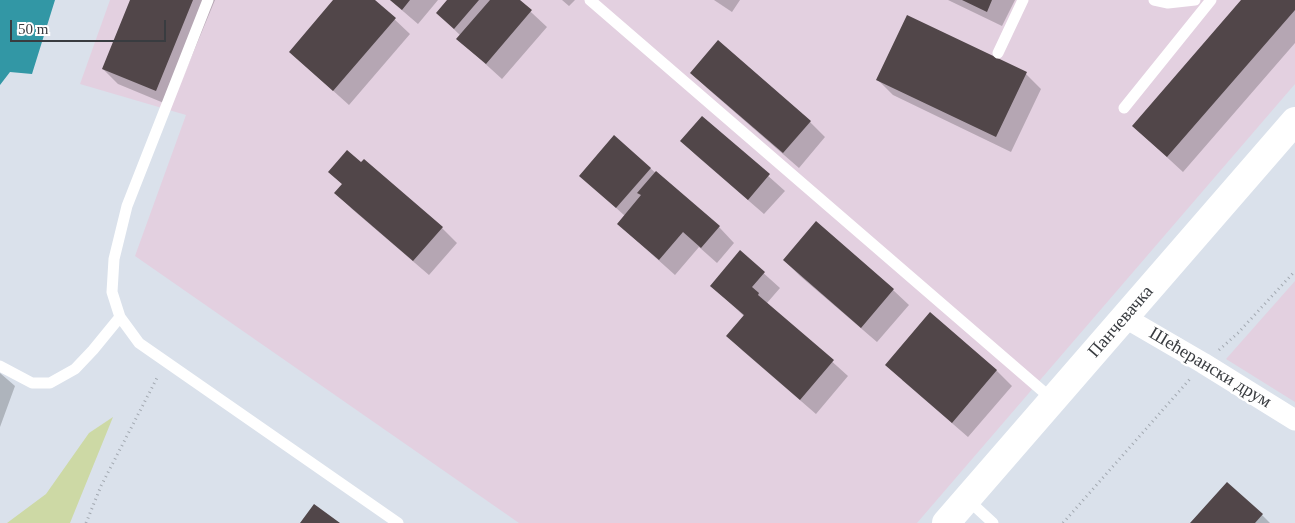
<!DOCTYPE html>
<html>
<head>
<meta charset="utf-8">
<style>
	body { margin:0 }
	#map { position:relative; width:1295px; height:523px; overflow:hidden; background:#dae1eb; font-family:Georgia,serif }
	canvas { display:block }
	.scale { position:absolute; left:10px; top:20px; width:156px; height:22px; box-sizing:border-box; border:2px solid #393c40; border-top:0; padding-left:6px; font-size:15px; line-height:18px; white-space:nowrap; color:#393c40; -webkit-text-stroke:4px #fff; paint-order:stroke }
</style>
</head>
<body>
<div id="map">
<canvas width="1295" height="523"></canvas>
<div class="scale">50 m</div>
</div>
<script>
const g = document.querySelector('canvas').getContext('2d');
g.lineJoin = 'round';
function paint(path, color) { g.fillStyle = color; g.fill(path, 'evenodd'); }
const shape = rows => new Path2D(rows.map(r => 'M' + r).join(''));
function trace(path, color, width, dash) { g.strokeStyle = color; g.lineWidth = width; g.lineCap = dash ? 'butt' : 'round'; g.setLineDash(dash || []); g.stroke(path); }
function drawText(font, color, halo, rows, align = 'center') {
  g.font = font + ' Georgia,serif'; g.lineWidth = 5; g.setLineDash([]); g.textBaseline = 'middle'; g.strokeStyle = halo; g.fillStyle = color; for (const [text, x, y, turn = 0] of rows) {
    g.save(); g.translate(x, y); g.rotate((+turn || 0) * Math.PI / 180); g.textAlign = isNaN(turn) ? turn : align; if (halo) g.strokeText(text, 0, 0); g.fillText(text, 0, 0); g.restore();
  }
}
paint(shape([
	[110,0,1295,0,1295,84,917,523,519,523,135,256,186,115,80,84],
	[1295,281,1295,402,1226,359]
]), '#e3d0e0');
paint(shape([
	[113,417,70,523,7,523,46,494,89,433]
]), '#cdd9a5');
paint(shape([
	[0,0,55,0,32,74,10,72,0,85]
]), '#3297a5');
paint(shape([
	[131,0,215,0,171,106,118,84,103,69],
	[335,0,374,0,410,34,349,105,290,52],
	[390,0,438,0,418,24],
	[448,0,518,0,547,27,502,79,458,39,461,36,437,13],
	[562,0,575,0,569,6],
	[714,0,740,0,732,12],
	[948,0,1015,0,1002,26],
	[1242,0,1295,0,1295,43,1183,172,1133,126],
	[692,73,810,122,825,137,799,168,707,88],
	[1026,74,1041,89,1011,152,893,95,878,80],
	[702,117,785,191,764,214,697,156,682,141],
	[650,168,719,227,734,243,717,263,699,247,675,275,618,224,625,216,581,176],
	[330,172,442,228,457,243,429,275,352,209,336,193,343,185],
	[816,223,893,290,909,305,877,342,800,276,784,260],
	[740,252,780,288,767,303,848,376,816,414,743,351,728,336,745,317,712,286],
	[930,314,997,371,1012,386,968,437,902,380],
	[0,373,15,386,0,427],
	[1227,483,1262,515,1270,523,1192,523]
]), '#0003');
paint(shape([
	[130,0,193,0,156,91,102,69],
	[333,0,375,0,396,18,333,91,289,52],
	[390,0,410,0,402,10],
	[447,0,479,0,454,29,436,13],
	[490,0,520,0,532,10,486,64,456,39],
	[962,0,992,0,987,12],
	[1241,0,1295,0,1295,10,1167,157,1132,126],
	[907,15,1027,72,996,137,876,80],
	[718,40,811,121,783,153,690,73],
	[702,116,770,174,748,200,680,141],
	[614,135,651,168,616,208,579,176],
	[347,150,361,162,364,159,443,227,413,261,334,193,342,184,328,172],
	[656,171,720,226,701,248,683,232,659,260,617,224,641,195,637,193],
	[816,221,894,289,861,328,783,260],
	[740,250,765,272,752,287,759,293,758,295,834,360,800,400,726,336,744,315,710,286],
	[930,312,997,370,952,423,885,365],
	[1227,482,1263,514,1255,523,1190,523],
	[314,504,340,523,300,523]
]), '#514649');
trace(shape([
	[1219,350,1238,333,1295,271],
	[86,523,101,486,158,376],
	[1063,523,1190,379]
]), '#a2a8b0', 3, [1, 4]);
trace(shape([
	[208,0,127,206,114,259,112,292,120,317,139,343,398,523],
	[590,0,1053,400],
	[1154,0,1168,3,1195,0],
	[998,53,1023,0],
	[1124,108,1211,0],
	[0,366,32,383,50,383,75,369,93,350,120,317],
	[967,499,993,523]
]), '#fff', 11);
trace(shape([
	[1124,317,1203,363,1295,420]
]), '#fff', 21);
trace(shape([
	[946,523,1295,121]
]), '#fff', 28);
drawText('18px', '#393c40', '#fff', [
	["Панчевачка",1121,322,-49],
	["Шећерански друм",1210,368,31]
]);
</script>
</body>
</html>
